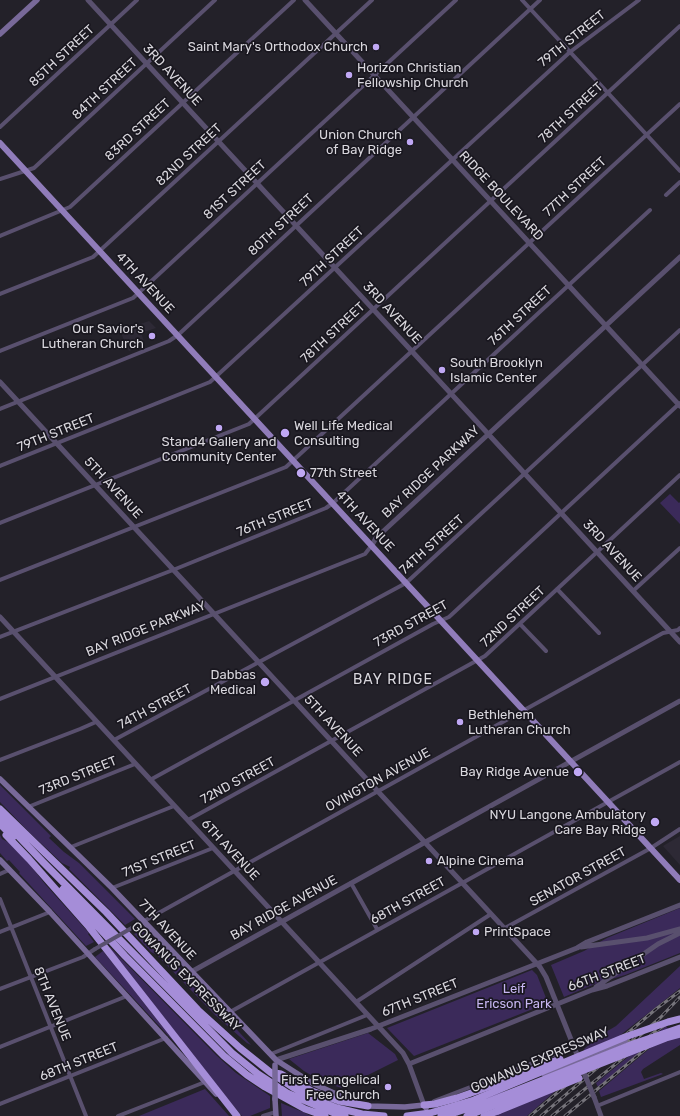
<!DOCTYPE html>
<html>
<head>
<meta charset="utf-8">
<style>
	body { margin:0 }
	canvas { display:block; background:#232129 }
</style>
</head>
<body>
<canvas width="680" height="1116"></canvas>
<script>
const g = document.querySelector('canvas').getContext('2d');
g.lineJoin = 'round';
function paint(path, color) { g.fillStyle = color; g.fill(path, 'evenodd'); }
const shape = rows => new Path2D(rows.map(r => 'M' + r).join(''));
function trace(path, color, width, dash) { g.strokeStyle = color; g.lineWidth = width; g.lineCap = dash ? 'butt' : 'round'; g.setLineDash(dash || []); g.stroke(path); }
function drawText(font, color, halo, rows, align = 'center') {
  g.font = font + ' Rubik,sans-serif'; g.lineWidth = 3.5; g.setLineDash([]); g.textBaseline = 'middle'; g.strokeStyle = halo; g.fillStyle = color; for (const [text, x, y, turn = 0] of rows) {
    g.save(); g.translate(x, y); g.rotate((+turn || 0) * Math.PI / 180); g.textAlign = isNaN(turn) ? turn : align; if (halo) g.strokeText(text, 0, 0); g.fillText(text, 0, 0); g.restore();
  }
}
paint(shape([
	[149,321,156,328,141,333,145,344,129,351,120,331],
	[680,836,680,865,663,846]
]), '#2d2935');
paint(shape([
	[670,494,679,503,680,502,680,524,660,503],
	[0,785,51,836,49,838,64,852,79,863,135,919,125,925,69,869,70,867,62,863,29,832,0,802],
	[0,835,2,839,10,843,20,852,45,884,89,933,88,934,94,942,86,946,19,873,20,872,9,860,7,861,0,853],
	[680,908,680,953,625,975,595,984,564,997,551,965,584,951,607,938],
	[144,929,193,982,251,1045,247,1043,215,1015,157,955,151,952,134,934],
	[110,947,216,1055,236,1073,270,1096,270,1108,250,1116,242,1116,227,1098,109,948],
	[103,951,120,972,176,1044,95,957],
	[680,966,680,988,623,1033,589,1064,584,1049,599,1036,616,1026],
	[532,970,537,975,548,1003,414,1056,387,1028],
	[666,1026,668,1029,598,1087,596,1083],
	[680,1031,680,1045,643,1069,641,1072,644,1079,661,1073,663,1074,601,1097,599,1091,668,1033],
	[368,1033,395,1054,398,1060,342,1088,325,1083,304,1071,289,1059],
	[568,1080,527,1116,487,1116,482,1096],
	[205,1089,229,1116,139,1116],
	[281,1103,303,1112,311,1116,282,1116]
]), '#3b2a5a');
trace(shape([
	[522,0,680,171],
	[0,127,137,0],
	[0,179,34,168,215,0],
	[666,195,680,182],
	[0,236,70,207,294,0],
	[0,294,93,257,372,0],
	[0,351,133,298,456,0],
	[0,409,169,341,178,335,540,0],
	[0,466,210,382,570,52,639,0],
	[0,523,249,424,680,26],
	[0,580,286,467,680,104],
	[557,589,599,633],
	[633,591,680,548],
	[520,624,546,651],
	[0,637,173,570,326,508,333,503,650,210],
	[0,699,365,554,372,545],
	[114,740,406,583,680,330],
	[0,760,80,729,96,722],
	[150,780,433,624,449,617,680,403],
	[28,807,135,764],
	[188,820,485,656,680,475],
	[71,847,174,806],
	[0,874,9,870],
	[351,883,377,929],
	[112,888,213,848],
	[0,899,86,1116],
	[137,925,663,633,678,630,680,628],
	[505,928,651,848,680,829],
	[0,932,50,912],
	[0,989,83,957,95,949],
	[356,1002,491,914],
	[230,1012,680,762],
	[0,1047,127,996],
	[271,1054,367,1015],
	[434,1101,574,1047],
	[0,1104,166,1038],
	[597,1106,680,1072],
	[118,1116,205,1082],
	[263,1116,276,1112]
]), '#59506e', 4);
trace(shape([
	[88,0,680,642],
	[305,0,680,406],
	[0,382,540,967,546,977,578,1057],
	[372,545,376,538,680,257],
	[0,617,403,1053,409,1064,424,1105],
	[581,947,647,938,680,929],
	[191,972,680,701],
	[596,987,658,944,680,933],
	[276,1060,371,1029,577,948,587,942,680,905],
	[409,1064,592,990,607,986,680,957],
	[594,1097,601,1116]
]), '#59506e', 5);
trace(shape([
	[0,34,37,0],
	[0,779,112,888,276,1060,312,1083,336,1094,355,1101],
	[0,860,50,912,216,1094],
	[275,1099,276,1116],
	[365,1105,368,1106,405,1107,424,1105,426,1108]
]), '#786999', 5.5);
trace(shape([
	[0,143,680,880]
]), '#907cba', 6);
trace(shape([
	[0,809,106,912,198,1010,240,1048,270,1072,294,1088,314,1099,337,1108,362,1114,384,1116],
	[0,817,43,862,232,1053,258,1074,287,1093,334,1113,345,1116],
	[0,824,13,837],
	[6,835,29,859,89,927,237,1116],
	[63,889,125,956,224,1056,247,1075,265,1087,305,1109,325,1116],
	[275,1073,281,1074,312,1091,339,1101,368,1106],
	[424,1105,435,1104,457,1098,505,1081],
	[484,1116,498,1111]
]), '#a58dd8', 7);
const rail = shape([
	[629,1045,661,1017,680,997],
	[530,1116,656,1009,680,991],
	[541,1116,632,1038],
	[552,1116,656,1031,668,1023],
	[565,1116,660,1037,671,1031]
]);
trace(rail, '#76747b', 3);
trace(rail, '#19171f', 1.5, [4.5]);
trace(shape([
	[95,949,137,925]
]), '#59506e', 4);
trace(shape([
	[582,1068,594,1097]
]), '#59506e', 5);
trace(shape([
	[275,1065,275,1099],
	[544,1074,625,1041]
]), '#786999', 5.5);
trace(shape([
	[505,1081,560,1059],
	[498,1111,579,1078],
	[407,1116,430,1113,474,1100,625,1037,668,1022,680,1019],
	[441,1116,457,1112,485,1103,633,1044,680,1028],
	[467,1116,666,1038,680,1034]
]), '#a58dd8', 7);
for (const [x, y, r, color] of [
	[376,47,4,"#c0a8f4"],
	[349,75,4,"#c0a8f4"],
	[410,142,4,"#c0a8f4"],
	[152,336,4,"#c0a8f4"],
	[442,370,4,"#c0a8f4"],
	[219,428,4,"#c0a8f4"],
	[285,433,5,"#c0a8f4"],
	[301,473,5,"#c0a8f4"],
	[265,682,5,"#c0a8f4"],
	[460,722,4,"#c0a8f4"],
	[578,772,5,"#c0a8f4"],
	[655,822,5,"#c0a8f4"],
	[429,861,4,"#c0a8f4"],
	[476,932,4,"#c0a8f4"],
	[388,1087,4,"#c0a8f4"]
]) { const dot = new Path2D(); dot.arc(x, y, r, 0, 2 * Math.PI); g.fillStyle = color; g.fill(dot); trace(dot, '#19171f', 1.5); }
drawText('13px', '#d9d7dd', '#19171f', [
	["79TH STREET",572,39,-39],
	["85TH STREET",62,56,-43],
	["3RD AVENUE",172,75,47],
	["84TH STREET",105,89,-43],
	["78TH STREET",571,113,-43],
	["83RD STREET",138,130,-43],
	["82ND STREET",189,155,-43],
	["77TH STREET",575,187,-43],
	["81ST STREET",235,190,-43],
	["RIDGE BOULEVARD",501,196,47],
	["80TH STREET",281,225,-43],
	["79TH STREET",332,257,-43],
	["4TH AVENUE",145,283,47],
	["3RD AVENUE",392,313,47],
	["76TH STREET",520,316,-43],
	["78TH STREET",333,333,-43],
	["79TH STREET",56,433,-22],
	["BAY RIDGE PARKWAY",431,472,-43],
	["5TH AVENUE",113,488,47],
	["76TH STREET",275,518,-22],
	["4TH AVENUE",365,521,47],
	["74TH STREET",432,545,-42],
	["3RD AVENUE",612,551,47],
	["72ND STREET",513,617,-43],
	["73RD STREET",411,624,-29],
	["BAY RIDGE PARKWAY",146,629,-22],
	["74TH STREET",155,707,-28],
	["5TH AVENUE",333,726,47],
	["73RD STREET",78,776,-22],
	["OVINGTON AVENUE",378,780,-29],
	["72ND STREET",238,781,-29],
	["6TH AVENUE",230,850,47],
	["71ST STREET",159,859,-22],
	["SENATOR STREET",578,877,-29],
	["68TH STREET",408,901,-29],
	["BAY RIDGE AVENUE",284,908,-29],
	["7TH AVENUE",167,930,47],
	["66TH STREET",607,973,-21],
	["GOWANUS EXPRESSWAY",186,977,45],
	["67TH STREET",420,998,-22],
	["8TH AVENUE",52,1004,68],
	["GOWANUS EXPRESSWAY",540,1060,-23],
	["68TH STREET",79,1062,-22]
]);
drawText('13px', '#d9d7dd', '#19171f', [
	["Saint Mary's Orthodox Church",368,47],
	["Horizon Christian",357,68,"left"],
	["Fellowship Church",357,83,"left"],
	["Union Church",402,135],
	["of Bay Ridge",402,150],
	["Our Savior's",144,329],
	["Lutheran Church",144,344],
	["South Brooklyn",450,363,"left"],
	["Islamic Center",450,378,"left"],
	["Well Life Medical",294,426,"left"],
	["Consulting",294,441,"left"],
	["Stand4 Gallery and",219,442,"center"],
	["Community Center",219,457,"center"],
	["77th Street",310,473,"left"],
	["Dabbas",256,675],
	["Medical",256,690],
	["Bethlehem",468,715,"left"],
	["Lutheran Church",468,730,"left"],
	["Bay Ridge Avenue",569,772],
	["NYU Langone Ambulatory",646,815],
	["Care Bay Ridge",646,830],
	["Alpine Cinema",437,861,"left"],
	["PrintSpace",484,932,"left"],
	["First Evangelical",380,1080],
	["Free Church",380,1095]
], 'right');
drawText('13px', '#c7b6f1', '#19171f', [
	["Leif",514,989],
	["Ericson Park",514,1004]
]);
g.letterSpacing = '1px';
drawText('14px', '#d9d7dd', '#19171f', [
	["BAY RIDGE",393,680]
]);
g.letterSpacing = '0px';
</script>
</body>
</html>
